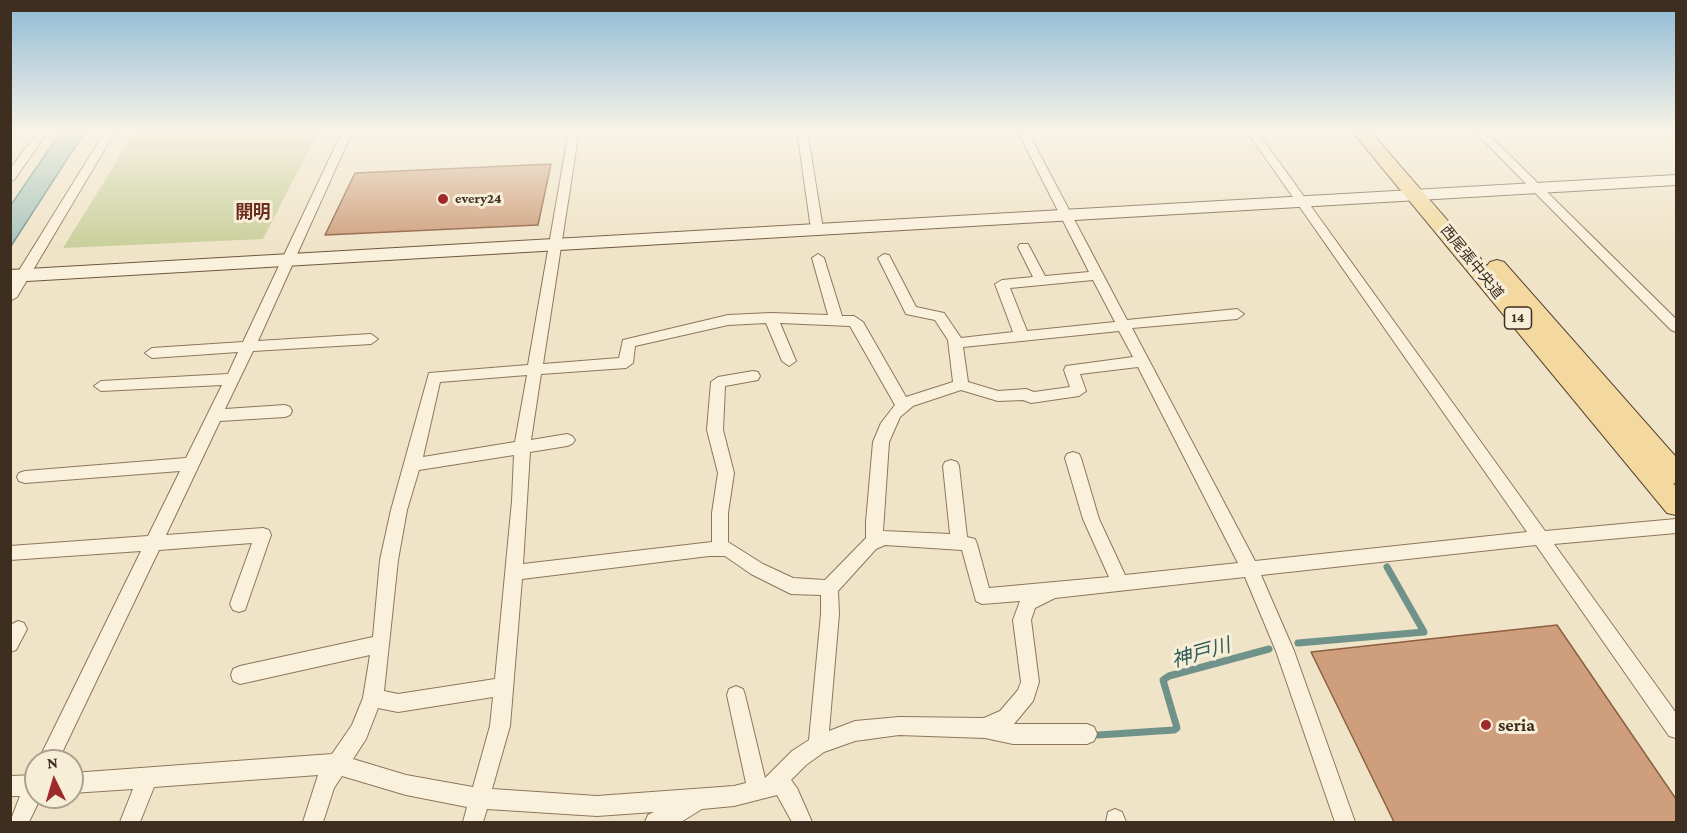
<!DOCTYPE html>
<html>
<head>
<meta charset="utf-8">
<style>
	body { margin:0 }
	#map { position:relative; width:1687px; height:833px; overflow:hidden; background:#f0e4c8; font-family:"Crimson Pro",serif }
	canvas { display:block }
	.frame { position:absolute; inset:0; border:12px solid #3d2e20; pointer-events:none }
	.north { position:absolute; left:24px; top:749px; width:60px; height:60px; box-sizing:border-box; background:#f7eed8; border:2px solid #ada18e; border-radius:50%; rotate:355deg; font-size:16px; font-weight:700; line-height:24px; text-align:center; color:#3d2e20 }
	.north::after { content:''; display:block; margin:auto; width:21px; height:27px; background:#9e2a2b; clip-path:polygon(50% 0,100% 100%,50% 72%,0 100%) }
</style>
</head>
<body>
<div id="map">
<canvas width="1687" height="833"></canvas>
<div class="frame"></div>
<div class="north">N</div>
</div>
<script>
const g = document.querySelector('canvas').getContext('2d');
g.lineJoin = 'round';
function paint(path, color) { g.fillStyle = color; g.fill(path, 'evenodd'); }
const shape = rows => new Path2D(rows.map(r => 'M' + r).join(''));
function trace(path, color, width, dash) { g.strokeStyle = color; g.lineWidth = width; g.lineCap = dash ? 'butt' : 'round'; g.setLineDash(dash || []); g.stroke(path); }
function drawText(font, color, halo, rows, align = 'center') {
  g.font = font + ' "Crimson Pro","Noto Sans JP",serif'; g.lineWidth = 6; g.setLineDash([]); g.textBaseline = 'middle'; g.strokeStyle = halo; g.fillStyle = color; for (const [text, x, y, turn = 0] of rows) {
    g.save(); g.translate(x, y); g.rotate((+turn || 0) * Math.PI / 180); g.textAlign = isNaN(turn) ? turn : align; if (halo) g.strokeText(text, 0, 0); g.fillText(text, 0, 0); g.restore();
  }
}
paint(shape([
	[136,130,319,130,263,239,63,248]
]), '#c9cf9b');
const water = shape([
	[62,130,86,130,11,246,11,205,62,130]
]);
paint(water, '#a9c4bc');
trace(water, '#6f938a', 1.5);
trace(shape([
	[1298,643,1424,632,1387,567],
	[1098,735,1174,730,1177,728,1163,680,1169,676,1269,649]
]), '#6f938a', 7);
const building = shape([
	[551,164,538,225,325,235,355,173,551,164],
	[1557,625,1676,799,1676,822,1394,822,1311,652,1557,625]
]);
paint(building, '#cf9f7d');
trace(building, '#8d5f41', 1.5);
const street = shape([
	[39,130,49,130,14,180,10,181,10,169,39,130],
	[106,130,116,130,17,297,10,301,10,285,106,130],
	[343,130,353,130,258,341,371,334,378,339,371,344,253,351,225,409,285,405,290,407,292,411,290,415,285,417,220,421,166,535,263,528,269,530,271,535,245,610,239,612,233,610,230,604,252,543,159,550,58,761,38,761,141,551,10,560,10,546,148,536,180,471,25,483,19,481,17,477,19,473,25,471,186,458,222,385,101,391,94,386,101,381,228,374,238,352,152,358,145,353,152,348,243,342,343,130],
	[569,130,579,130,543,364,619,358,623,340,728,315,771,313,828,315,812,258,818,254,824,258,842,316,854,316,863,322,906,397,953,382,948,340,935,320,906,314,878,258,884,254,889,255,916,307,944,313,961,338,1013,332,995,284,1002,280,1033,277,1018,247,1020,244,1028,244,1045,276,1089,272,1017,130,1027,130,1127,320,1237,309,1244,314,1237,319,1132,328,1255,561,1527,532,1246,130,1256,130,1545,531,1676,519,1676,533,1554,544,1676,713,1676,738,1669,736,1536,545,1261,575,1294,651,1355,822,1335,822,1276,651,1245,577,1055,598,1035,608,1031,620,1039,682,1033,701,1014,724,1087,724,1094,727,1097,734,1094,741,1087,744,1013,744,985,738,899,735,855,741,824,752,806,765,791,780,797,788,812,822,792,822,777,795,734,806,702,809,681,822,645,822,648,815,654,812,597,816,487,809,483,822,463,822,467,807,406,795,342,776,334,788,323,822,303,822,318,775,154,787,140,822,120,822,133,789,72,793,72,773,332,754,352,725,363,698,370,655,240,684,233,681,231,675,233,669,240,666,373,637,380,560,391,510,429,373,528,365,569,130],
	[1093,280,1115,322,1027,331,1010,288,1093,280],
	[766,323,782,361,789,366,796,361,780,323,850,326,895,405,881,423,873,442,866,522,866,538,825,580,793,578,763,564,728,542,728,513,734,473,723,430,725,386,758,380,760,376,758,372,753,371,718,377,711,382,707,430,718,473,712,513,712,542,523,564,530,452,567,446,572,444,575,440,572,436,567,434,531,440,541,374,626,368,633,363,635,346,728,325,766,323],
	[1119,331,1133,357,1066,366,1064,370,1070,387,1034,392,1026,389,998,391,968,382,963,347,1119,331],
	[1138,367,1238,563,1125,575,1099,519,1081,458,1079,454,1073,452,1067,454,1065,458,1083,519,1109,577,989,588,977,544,975,539,967,537,959,466,957,462,951,460,945,462,943,466,950,534,883,531,889,442,900,417,913,406,961,390,998,401,1023,400,1031,403,1079,396,1086,391,1080,374,1138,367],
	[527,375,515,442,423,457,440,382,527,375],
	[514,455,512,501,495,679,398,694,384,691,398,560,407,510,419,470,514,455],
	[885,545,962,550,976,601,982,604,1020,601,1013,620,1021,682,1018,690,1000,711,984,718,899,717,855,721,829,731,839,614,838,591,876,549,885,545],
	[709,556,725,556,751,574,791,594,821,595,821,614,809,740,792,751,765,778,745,695,743,689,736,686,729,689,727,695,746,783,734,786,597,796,492,789,510,726,522,579,709,556],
	[493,697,490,726,473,787,406,775,353,759,366,739,378,708,398,712,493,697],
	[797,130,807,130,823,229,817,233,811,229,797,130],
	[1473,130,1484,130,1676,319,1676,332,1671,330,1473,130],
	[18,621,24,623,27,629,16,650,10,652,10,625,18,621],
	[36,775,36,797,41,797,29,822,10,822,20,796,10,796,10,776,36,775],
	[1115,809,1122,812,1126,822,1106,822,1108,812,1115,809]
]);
const secondary = shape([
	[1676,175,1676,185,10,282,10,270,1676,175]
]);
const primary = shape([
	[1351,130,1369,130,1487,266,1490,262,1497,260,1504,262,1676,457,1676,484,1673,483,1676,487,1676,515,1667,513,1351,130]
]);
trace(street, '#8d765c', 2);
trace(secondary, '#6f573f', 2);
trace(primary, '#5b4430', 2);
paint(street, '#faf1dc');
paint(secondary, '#faf1dc');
paint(primary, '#f3d9a0');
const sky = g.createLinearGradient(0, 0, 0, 247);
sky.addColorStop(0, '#8fbad6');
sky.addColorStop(0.53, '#f8f3e6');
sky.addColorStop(1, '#f8f3e600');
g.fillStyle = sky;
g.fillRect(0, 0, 1687, 247);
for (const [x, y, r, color] of [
	[443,199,6,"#9e2a2b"],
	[1486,725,6,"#9e2a2b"]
]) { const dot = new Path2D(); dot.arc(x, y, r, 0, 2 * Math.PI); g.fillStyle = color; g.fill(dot); trace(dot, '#f7eed8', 2); }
drawText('bold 14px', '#3d2e20', '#f7eed8', [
	["every24",455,199]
], 'left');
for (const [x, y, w] of [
	[1518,318,27]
]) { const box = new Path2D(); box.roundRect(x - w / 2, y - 11, w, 22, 4.5); g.fillStyle = '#f7eed8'; g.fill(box); trace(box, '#3d2e20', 1.5); }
drawText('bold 14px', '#3d2e20', null, [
	["14",1518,318]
]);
drawText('15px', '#3d2e20', '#f7eed8', [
	["西尾張中央道",1472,262,51]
]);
drawText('bold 18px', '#6b2e1e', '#f7eed8', [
	["開明",253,212]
]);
drawText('bold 18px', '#3d2e20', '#f7eed8', [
	["seria",1498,725]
], 'left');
drawText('italic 20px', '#2f5d5a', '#f7eed8', [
	["神戸川",1201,653,-16]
]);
</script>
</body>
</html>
